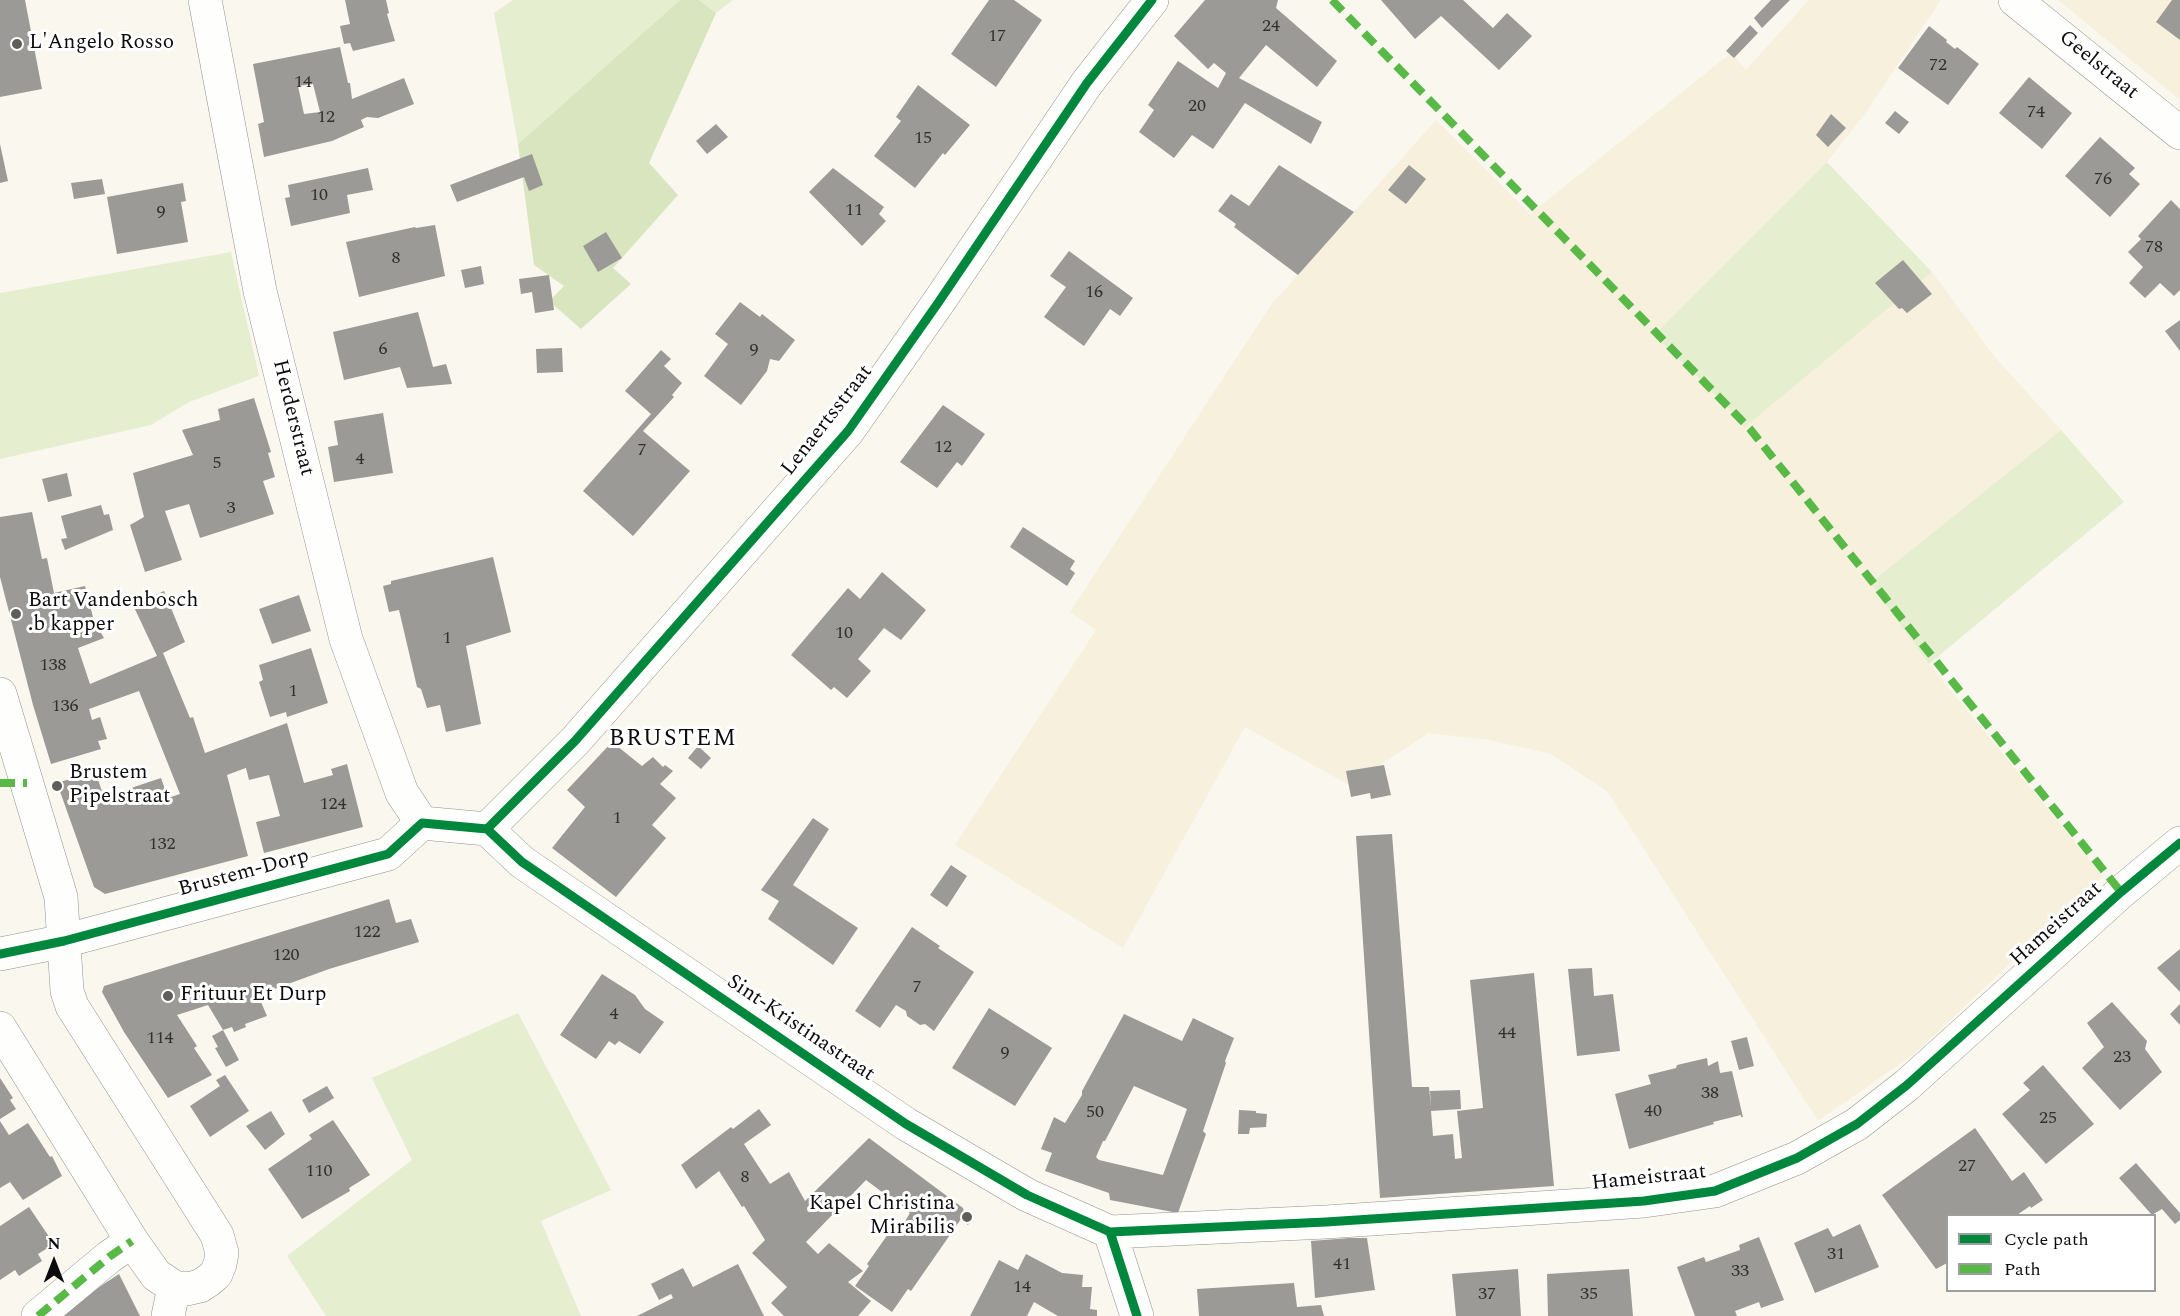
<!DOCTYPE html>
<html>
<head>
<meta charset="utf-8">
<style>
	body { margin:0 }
	#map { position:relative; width:2180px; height:1316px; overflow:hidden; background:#faf7ef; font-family:Spectral,serif }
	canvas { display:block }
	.legend { position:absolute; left:1946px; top:1214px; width:210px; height:78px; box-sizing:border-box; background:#fff; border:2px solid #9e9e9e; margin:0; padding:8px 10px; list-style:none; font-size:18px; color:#0c0c0c }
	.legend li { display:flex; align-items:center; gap:12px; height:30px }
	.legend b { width:30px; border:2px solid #9e9e9e }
	.north { position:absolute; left:24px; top:1232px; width:60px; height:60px; -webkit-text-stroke:4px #fff; paint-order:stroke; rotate:0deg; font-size:16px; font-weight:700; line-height:24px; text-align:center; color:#0c0c0c }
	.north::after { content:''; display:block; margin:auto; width:21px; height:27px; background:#0c0c0c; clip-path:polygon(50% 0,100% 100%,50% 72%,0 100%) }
</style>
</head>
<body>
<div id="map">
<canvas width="2180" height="1316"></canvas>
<ul class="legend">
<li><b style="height:8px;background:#00873e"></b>Cycle path</li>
<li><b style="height:8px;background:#58b947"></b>Path</li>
</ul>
<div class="north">N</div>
</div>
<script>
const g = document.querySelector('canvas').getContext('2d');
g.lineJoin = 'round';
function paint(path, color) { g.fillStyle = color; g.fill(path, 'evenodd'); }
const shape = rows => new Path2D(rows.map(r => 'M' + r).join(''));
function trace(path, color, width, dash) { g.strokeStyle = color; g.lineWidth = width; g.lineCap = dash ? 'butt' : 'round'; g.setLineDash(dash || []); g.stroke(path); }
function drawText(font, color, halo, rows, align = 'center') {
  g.font = font + ' Spectral,serif'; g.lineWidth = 6; g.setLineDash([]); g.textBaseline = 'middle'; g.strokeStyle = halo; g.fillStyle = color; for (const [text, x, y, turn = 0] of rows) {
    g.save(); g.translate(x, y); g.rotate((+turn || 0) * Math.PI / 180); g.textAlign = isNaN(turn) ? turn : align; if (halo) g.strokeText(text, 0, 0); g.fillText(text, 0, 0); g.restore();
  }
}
paint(shape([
	[1809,0,1941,0,1864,115,1827,162,1654,335,1724,403,1744,428,1932,272,1995,357,2061,430,1870,583,1929,664,2103,876,1914,1054,1818,1121,1607,791,1551,754,1489,740,1429,733,1349,785,1245,727,1123,948,955,845,1096,630,1070,612,1271,305,1436,120,1530,214,1731,53,1746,70],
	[2058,0,2180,0,2180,100]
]), '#f6f0dc');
paint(shape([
	[513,0,680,0,518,144,494,13],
	[699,0,733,0,716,13],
	[1827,162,1932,272,1744,428,1724,403,1654,335],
	[231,252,259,376,189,402,151,425,0,459,0,293],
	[2061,430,2124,502,1929,664,1870,583],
	[518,1013,611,1190,541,1221,581,1316,326,1316,287,1256,412,1160,372,1078]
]), '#e6eed0');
paint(shape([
	[680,0,699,0,716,13,649,163,678,195,613,268,631,284,581,329,549,301,564,286,534,265,518,144]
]), '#d8e5bf');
paint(shape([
	[0,0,25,0,42,89,0,97],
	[345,0,386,0,389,13,387,14,395,41,353,51,350,43,344,44,340,26,350,24],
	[989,0,1014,0,1042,20,996,87,951,54],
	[1205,0,1278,0,1276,8,1337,61,1317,87,1266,45,1239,78,1322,122,1311,144,1245,103,1213,149,1192,135,1174,158,1139,132,1154,110,1148,105,1178,61,1218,88,1226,73,1214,63,1208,69,1174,36],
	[1381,0,1463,0,1493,28,1507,13,1532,36,1499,70,1441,16,1415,39],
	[1771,0,1790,0,1762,28,1754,18],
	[2172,0,2180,0,2180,40,2156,22],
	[1750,25,1758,33,1734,58,1726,51],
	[1929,26,1947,40,1946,42,1955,49,1957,47,1979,64,1948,105,1898,68],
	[340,47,348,83,350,83,352,99,404,78,414,104,378,118,367,117,361,120,364,127,332,141,264,157,258,124,264,122,253,64],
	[313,84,320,112,304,114,298,86],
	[2029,77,2072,113,2042,149,1999,113],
	[918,85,970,125,945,155,943,153,915,188,874,156,901,121,896,117],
	[1895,111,1909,122,1899,134,1885,123],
	[1831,114,1846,128,1828,147,1816,135],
	[716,124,728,137,707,154,696,141],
	[2100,137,2135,168,2129,174,2140,184,2110,217,2065,176],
	[0,144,8,181,0,183],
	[532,154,543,185,529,191,524,177,457,202,450,185],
	[1279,165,1354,212,1298,275,1234,227,1236,224,1218,211,1231,194,1249,206],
	[1409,165,1426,179,1406,204,1388,190],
	[368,168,373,190,347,195,350,213,291,226,285,198,290,197,288,185],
	[833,168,884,207,879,214,886,221,862,246,809,192],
	[102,179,105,194,74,199,71,183],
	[183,183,186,201,181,202,188,242,117,254,107,197],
	[2171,200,2180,209,2180,290,2174,296,2160,283,2145,298,2129,283,2143,267,2128,252,2141,239,2138,236],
	[435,225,445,276,359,297,346,242,415,227,416,228],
	[606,232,622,258,598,272,583,246],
	[1069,251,1133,298,1120,316,1110,309,1084,346,1044,317,1066,287,1050,276],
	[1903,260,1932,294,1907,313,1902,308,1899,309,1875,283],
	[481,266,484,284,465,288,461,270],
	[549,275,554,310,535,313,532,292,521,294,519,279],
	[740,302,760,317,762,314,795,340,779,361,770,359,767,371,741,405,704,376,728,344,715,334],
	[418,312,433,367,446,364,452,384,407,388,400,367,344,380,333,332],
	[2180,320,2180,351,2165,331],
	[562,348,563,372,537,373,536,349],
	[661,350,671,359,664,366,682,383,672,395,674,397,643,431,690,471,633,536,583,491,651,414,625,391],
	[254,398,271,452,268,453,275,477,263,481,274,514,200,538,189,504,165,511,182,560,145,572,130,525,144,517,133,473,193,455,182,430,220,420,218,409],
	[943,405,985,434,962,466,957,462,937,488,900,462],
	[383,413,393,473,334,482,328,447,338,445,334,421],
	[67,473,72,496,48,502,42,479],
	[101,505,104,515,109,514,113,530,65,550,61,539,67,538,61,516],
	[32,512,42,559,47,558,54,593,85,586,94,621,104,638,78,648,90,684,157,656,133,605,164,591,185,642,163,653,190,718,193,717,205,753,287,723,304,783,333,775,331,769,347,764,363,827,264,853,256,822,280,816,269,775,249,780,246,768,243,769,227,775,248,856,105,894,94,887,57,783,95,771,104,797,161,778,168,798,180,794,139,691,89,709,92,720,100,717,107,739,98,741,101,749,51,764,33,705,0,577,0,517],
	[1023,527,1075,561,1070,569,1075,573,1067,586,1010,547],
	[493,557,511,632,466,646,481,724,446,732,440,705,427,708,421,689,417,687,399,610,389,612,383,586,391,584,391,581],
	[882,572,926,610,901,640,884,628,858,659,871,671,847,698,834,687,831,690,791,655,848,588,860,599],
	[299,595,311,631,272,644,259,609],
	[311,648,328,703,287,717,286,712,270,717,259,682,263,680,259,665],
	[612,742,642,766,653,757,663,767,665,765,673,771,660,784,676,798,652,825,666,838,616,897,552,848,585,807,567,790],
	[698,746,711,758,701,769,688,758],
	[1384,765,1391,795,1371,799,1370,793,1351,797,1346,771],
	[813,818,829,829,793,885,858,928,833,965,768,919,779,901,761,890],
	[1392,834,1412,1087,1429,1087,1431,1107,1430,1091,1460,1090,1461,1109,1431,1111,1433,1136,1453,1134,1455,1159,1462,1158,1457,1111,1483,1108,1470,980,1534,973,1554,1186,1380,1198,1356,836],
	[951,865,967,876,947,907,930,895],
	[389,899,396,923,411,919,419,942,329,969,258,995,267,1016,245,1024,246,1027,234,1032,232,1027,223,1030,208,1005,177,1015,197,1046,194,1048,212,1075,168,1098,124,1032,102,992,104,986],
	[912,927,940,946,938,948,974,972,934,1031,925,1024,920,1025,907,1016,906,1011,896,1005,880,1028,855,1011],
	[2180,949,2180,992,2157,968],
	[1592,968,1594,996,1613,994,1620,1051,1577,1056,1568,969],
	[602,974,635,995,645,1009,664,1022,640,1054,619,1041,615,1045,609,1041,596,1059,560,1035],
	[2112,1002,2147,1041,2145,1049,2162,1072,2120,1110,2082,1068,2104,1047,2087,1023],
	[2180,1004,2180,1025,2170,1014],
	[989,1008,1052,1048,1015,1106,952,1068],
	[1124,1014,1182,1041,1193,1018,1234,1038,1225,1061,1226,1063,1203,1131,1206,1134,1178,1213,1110,1200,1109,1193,1045,1171,1052,1153,1041,1149,1054,1117,1065,1123,1082,1095,1082,1091],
	[1134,1086,1187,1109,1163,1175,1099,1160,1096,1157,1103,1141,1105,1141],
	[223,1030,239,1060,226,1067,215,1048,218,1047,212,1036],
	[1747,1037,1754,1066,1739,1070,1731,1041],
	[1707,1058,1708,1066,1718,1061,1720,1073,1732,1071,1743,1117,1741,1117,1741,1115,1713,1122,1714,1124,1629,1149,1615,1094,1651,1084,1648,1075,1676,1068,1677,1065],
	[2043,1065,2094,1124,2046,1164,2002,1114,2030,1090,2023,1083],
	[225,1075,249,1111,210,1137,190,1106,220,1086,216,1080],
	[0,1078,13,1098,10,1100,16,1109,0,1119],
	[327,1086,334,1098,309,1113,302,1100],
	[759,1109,771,1125,744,1144,770,1184,789,1172,805,1201,869,1138,963,1208,964,1213,967,1211,973,1216,968,1225,961,1219,911,1291,908,1289,892,1312,855,1286,869,1266,867,1264,895,1224,901,1228,910,1213,866,1180,806,1242,818,1254,829,1243,863,1271,848,1282,871,1301,858,1316,784,1316,771,1303,787,1287,752,1253,765,1240,744,1206,742,1207,719,1171,696,1189,681,1165,731,1127,733,1129],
	[1239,1110,1256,1111,1256,1113,1267,1114,1266,1127,1250,1128,1249,1134,1238,1134],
	[271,1111,285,1134,265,1150,246,1126],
	[333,1120,370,1175,349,1188,350,1191,302,1219,268,1169,312,1139,309,1135],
	[0,1121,9,1135,28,1123,50,1157,52,1156,62,1176,23,1200,10,1182,0,1188],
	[1975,1128,2012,1181,2024,1172,2043,1200,2031,1208,2030,1206,2017,1215,1947,1215,1947,1263,1936,1269,1882,1195],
	[2136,1163,2180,1213,2180,1220,2175,1224,2162,1209,2152,1215,2119,1178],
	[29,1207,54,1244,38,1254,42,1261,19,1276,15,1270,0,1280,0,1226],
	[1860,1224,1879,1267,1815,1293,1794,1243,1828,1228,1833,1237],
	[1759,1237,1784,1300,1761,1308,1759,1302,1735,1311,1737,1316,1695,1316,1677,1267,1704,1257,1706,1262,1740,1250,1739,1245],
	[1349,1238,1367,1238,1375,1290,1315,1298,1311,1241],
	[1026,1254,1062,1273,1083,1275,1082,1287,1092,1287,1090,1309,1097,1310,1097,1316,1058,1316,1034,1302,1027,1316,970,1316,999,1260,1018,1270],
	[738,1264,764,1316,637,1316,673,1298,671,1294,659,1300,651,1284,683,1268,693,1287],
	[1518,1269,1521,1316,1456,1316,1452,1274],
	[1629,1269,1633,1316,1548,1316,1547,1274],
	[119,1274,140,1316,61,1316,72,1305],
	[1294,1283,1297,1307,1321,1305,1324,1316,1199,1316,1197,1289]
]), '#9c9a96');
const minor = shape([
	[205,0,260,291,346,639,402,793,422,823],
	[2015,0,2180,133],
	[0,694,61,897,67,991,72,1006,217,1235,222,1253,220,1264,216,1274,209,1280,200,1286,187,1289,174,1287,156,1275,132,1241,0,1028],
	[487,829,522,862,906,1124,1027,1195,1110,1232,1326,1222,1644,1201,1715,1191,1797,1158,1857,1124,1907,1085,2121,892,2180,843],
	[487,829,575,741,848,431,938,303,1087,83,1152,0],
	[0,954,64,941,388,854,422,823,487,829],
	[1110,1232,1137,1316],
	[38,1316,109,1257,132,1241],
	[168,1316,174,1287]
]);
trace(minor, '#93928e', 34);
trace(minor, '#fefefd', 33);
trace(shape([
	[1332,0,1750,429,2121,892],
	[0,783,27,783],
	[38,1316,109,1257,132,1241]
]), '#58b947', 8, [15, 8]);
trace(shape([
	[487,829,522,862,906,1124,1027,1195,1110,1232,1326,1222,1644,1201,1715,1191,1797,1158,1857,1124,1907,1085,2121,892,2180,843],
	[487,829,575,741,848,431,938,303,1087,83,1152,0],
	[0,954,64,941,388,854,422,823,487,829],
	[1110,1232,1137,1316]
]), '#00873e', 9);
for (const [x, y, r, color] of [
	[17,44,6,"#5f5e5b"],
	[16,614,6,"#5f5e5b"],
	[57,786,6,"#5f5e5b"],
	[168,996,6,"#5f5e5b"],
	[967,1217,6,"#5f5e5b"]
]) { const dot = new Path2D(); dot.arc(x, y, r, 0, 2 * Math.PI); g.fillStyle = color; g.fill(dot); trace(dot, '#fff', 2); }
drawText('18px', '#30302e', null, [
	["24",1271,27],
	["17",997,37],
	["72",1938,66],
	["14",303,83],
	["20",1197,107],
	["74",2036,113],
	["12",326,118],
	["15",923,139],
	["76",2103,180],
	["10",319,196],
	["11",854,211],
	["9",161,213],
	["78",2154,248],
	["8",396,259],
	["16",1094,293],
	["6",383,350],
	["9",754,351],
	["12",943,448],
	["7",642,451],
	["4",360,460],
	["5",217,464],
	["3",231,509],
	["10",844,634],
	["1",447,639],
	["138",53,666],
	["1",293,692],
	["136",65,707],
	["124",333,805],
	["1",617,819],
	["132",162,845],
	["122",367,933],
	["120",286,956],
	["7",917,988],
	["4",614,1015],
	["44",1507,1034],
	["114",160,1039],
	["9",1005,1054],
	["23",2122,1058],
	["38",1710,1094],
	["40",1653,1112],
	["50",1095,1113],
	["25",2048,1119],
	["27",1967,1167],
	["110",319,1172],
	["8",745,1178],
	["31",1836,1255],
	["41",1342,1265],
	["33",1740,1272],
	["14",1022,1288],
	["37",1487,1295],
	["35",1589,1295]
]);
drawText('21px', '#0c0c0c', '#fff', [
	["L'Angelo Rosso",29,44],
	["Bart Vandenbosch",28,602],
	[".b kapper",28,626],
	["Brustem",69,774],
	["Pipelstraat",69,798],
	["Frituur Et Durp",180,996],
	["Kapel Christina",955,1205,"right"],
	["Mirabilis",955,1229,"right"]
], 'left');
drawText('21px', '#0c0c0c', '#fff', [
	["Geelstraat",2098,66,39],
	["Herderstraat",292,418,76],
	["Lenaertsstraat",828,421,-52],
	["Brustem-Dorp",244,874,-15],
	["Hameistraat",2057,925,-42],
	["Sint-Kristinastraat",800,1029,34],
	["Hameistraat",1649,1179,-6]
]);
g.letterSpacing = '1.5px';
drawText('24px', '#0c0c0c', '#fff', [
	["BRUSTEM",673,740]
]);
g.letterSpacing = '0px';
</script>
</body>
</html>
